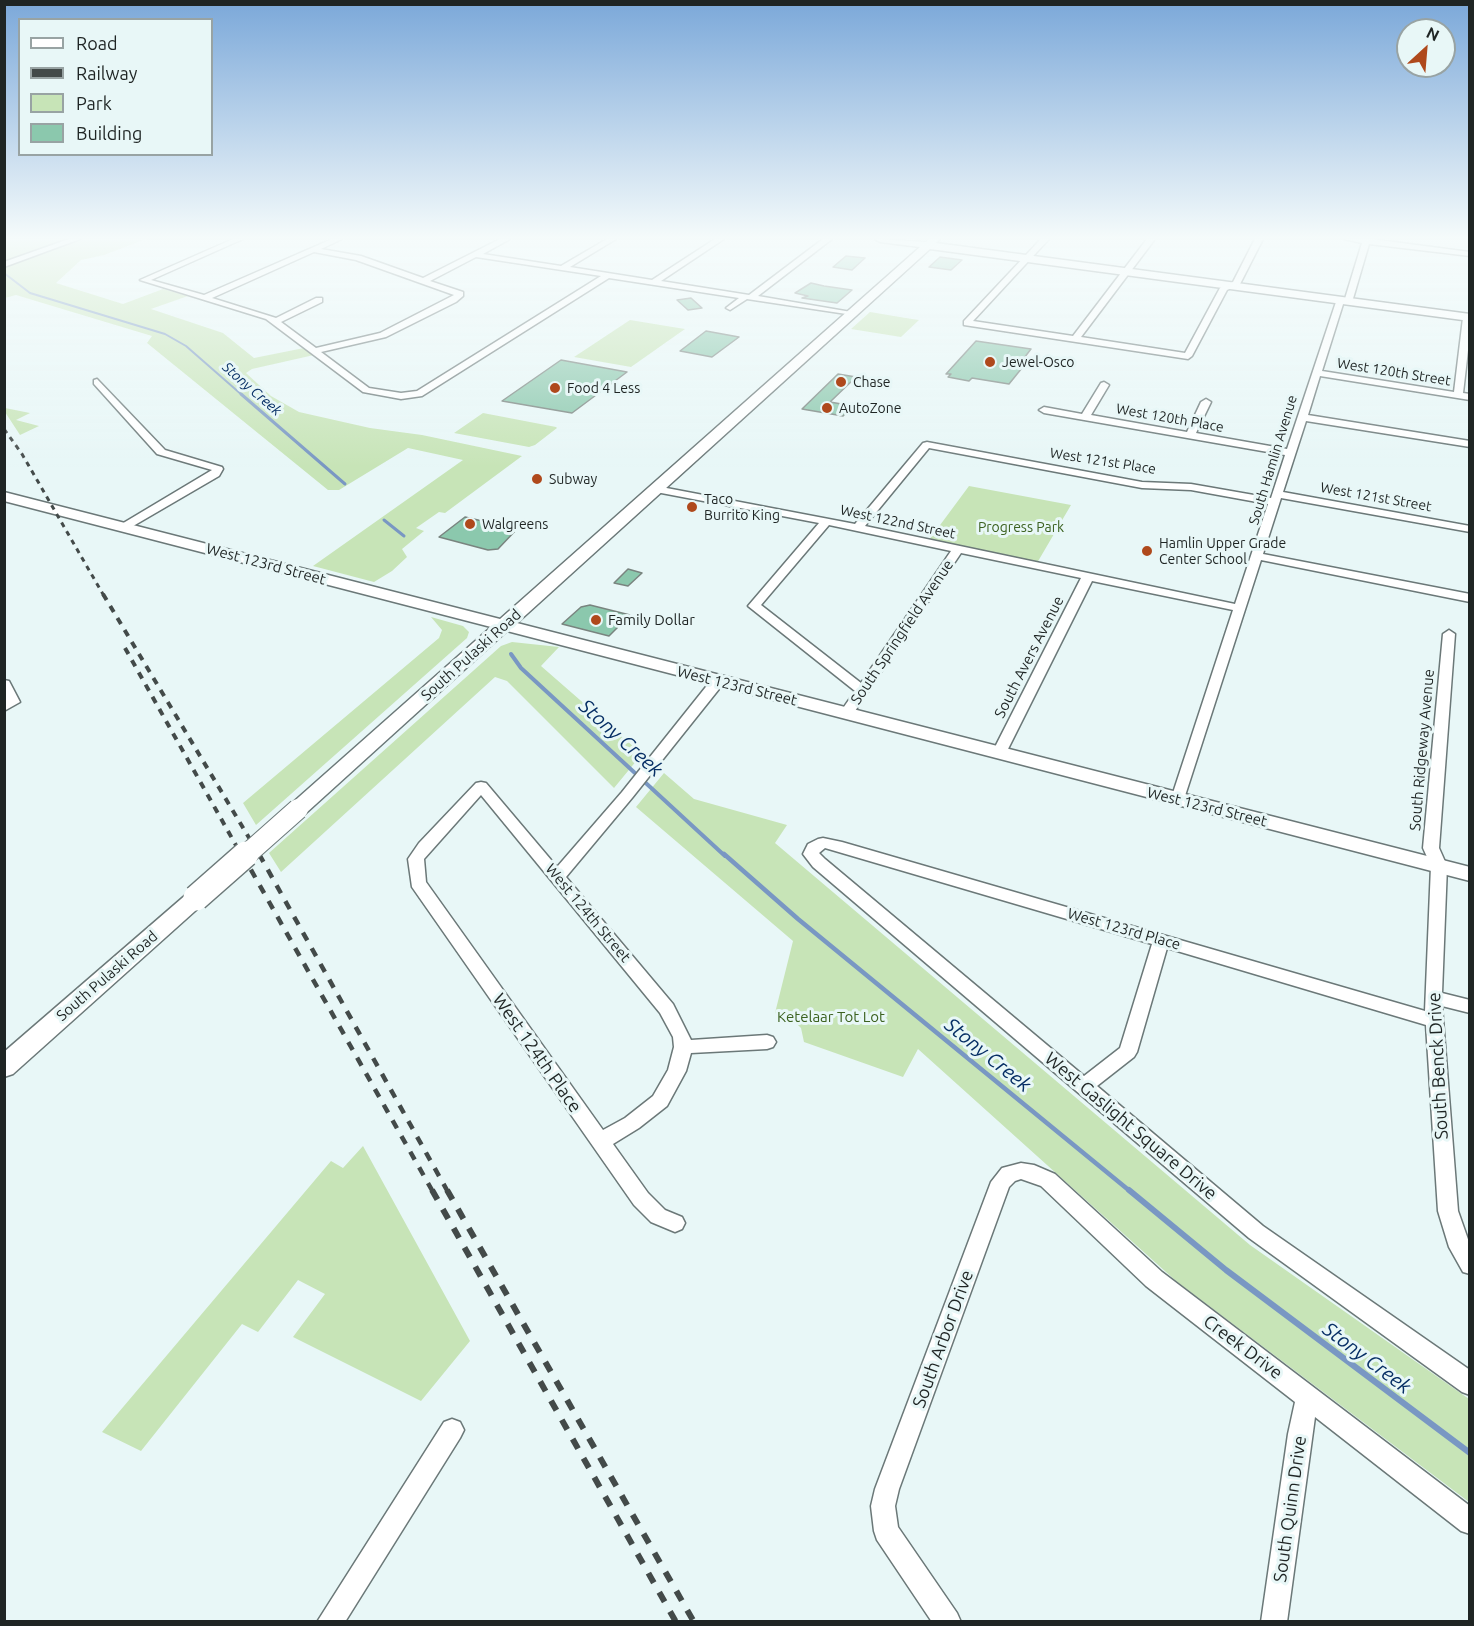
<!DOCTYPE html>
<html>
<head>
<meta charset="utf-8">
<style>
	body { margin:0 }
	#map { position:relative; width:1474px; height:1626px; overflow:hidden; background:#e8f7f7; font-family:Ubuntu,sans-serif }
	canvas { display:block }
	.frame { position:absolute; inset:0; border:6px solid #1f2524; pointer-events:none }
	.legend { position:absolute; left:18px; top:18px; width:195px; height:138px; box-sizing:border-box; background:#e8f7f7; border:2px solid #98a3a3; margin:0; padding:8px 10px; list-style:none; font-size:18px; color:#1f2524 }
	.legend li { display:flex; align-items:center; gap:12px; height:30px }
	.legend b { width:30px; border:2px solid #98a3a3 }
	.north { position:absolute; left:1396px; top:18px; width:60px; height:60px; box-sizing:border-box; background:#e8f7f7; border:2px solid #98a3a3; border-radius:50%; rotate:26deg; font-size:16px; font-weight:700; line-height:24px; text-align:center; color:#1f2524 }
	.north::after { content:''; display:block; margin:auto; width:21px; height:27px; background:#af491c; clip-path:polygon(50% 0,100% 100%,50% 72%,0 100%) }
</style>
</head>
<body>
<div id="map">
<canvas width="1474" height="1626"></canvas>
<div class="frame"></div>
<ul class="legend">
<li><b style="height:8px;background:#fff"></b>Road</li>
<li><b style="height:8px;background:#434a49"></b>Railway</li>
<li><b style="height:16px;background:#c7e4b7"></b>Park</li>
<li><b style="height:16px;background:#8bc8ad"></b>Building</li>
</ul>
<div class="north">N</div>
</div>
<script>
const g = document.querySelector('canvas').getContext('2d');
g.lineJoin = 'round';
function paint(path, color) { g.fillStyle = color; g.fill(path, 'evenodd'); }
const shape = rows => new Path2D(rows.map(r => 'M' + r).join(''));
function trace(path, color, width, dash) { g.strokeStyle = color; g.lineWidth = width; g.lineCap = dash ? 'butt' : 'round'; g.setLineDash(dash || []); g.stroke(path); }
function drawText(font, color, halo, rows, align = 'center') {
  g.font = font + ' Ubuntu,sans-serif'; g.lineWidth = 6; g.setLineDash([]); g.textBaseline = 'middle'; g.strokeStyle = halo; g.fillStyle = color; for (const [text, x, y, turn = 0] of rows) {
    g.save(); g.translate(x, y); g.rotate((+turn || 0) * Math.PI / 180); g.textAlign = isNaN(turn) ? turn : align; if (halo) g.strokeText(text, 0, 0); g.fillText(text, 0, 0); g.restore();
  }
}
paint(shape([
	[5,239,65,239,5,261],
	[82,239,146,239,104,255,81,260,56,283,123,304,163,289,188,296,151,309,223,333,254,358,304,348,314,355,252,369,246,373,271,396,299,412,370,428,422,435,522,456,445,513,439,512,416,528,424,531,402,549,407,557,392,571,374,582,313,566,463,460,408,448,339,490,328,490,147,343,152,336,16,295,5,298,4,267],
	[870,312,912,319,919,320,901,337,851,329],
	[630,320,685,329,631,367,574,357],
	[5,408,30,413,16,420,39,426,20,435,5,412],
	[483,413,556,427,557,428,535,445,529,447,454,433],
	[969,486,1071,505,1037,563,929,540],
	[431,617,463,626,469,632,467,638,256,825,243,803,439,638,442,630],
	[512,642,559,647,541,666,642,754,614,788,507,681,495,677,281,872,269,853,501,646],
	[664,773,694,799,787,825,775,843,1250,1245,1469,1399,1469,1502,1176,1281,918,1049,903,1077,804,1042,801,1028,794,1021,775,1013,793,941,636,807],
	[363,1146,470,1341,421,1401,293,1337,325,1294,298,1280,258,1332,242,1324,141,1451,102,1432,331,1161,343,1168]
]), '#c7e4b7');
trace(shape([
	[4,273,30,293,165,334,186,346,242,395]
]), '#7997c3', 2);
trace(shape([
	[241,394,345,484],
	[384,520,404,536]
]), '#7997c3', 3);
trace(shape([
	[511,654,521,668,725,856]
]), '#7997c3', 4);
trace(shape([
	[724,854,798,919,1131,1192]
]), '#7997c3', 4.5);
trace(shape([
	[1129,1190,1226,1270,1470,1453]
]), '#7997c3', 6);
const building = shape([
	[846,256,865,258,852,270,833,267,846,256],
	[940,257,962,260,951,270,929,267,940,257],
	[811,283,824,286,852,290,837,303,802,298,808,296,795,293,811,283],
	[691,298,702,308,688,310,677,300,691,298],
	[706,331,739,337,712,357,680,351,706,331],
	[976,341,1031,349,1021,362,1026,363,1009,384,972,378,969,381,948,377,951,374,946,374,976,341],
	[561,360,627,372,572,413,502,401,561,360],
	[838,374,856,377,830,402,853,406,843,416,802,409,838,374],
	[465,517,517,529,498,549,488,550,439,537,465,517],
	[628,569,642,573,628,586,614,583,628,569],
	[590,605,630,615,609,636,562,624,581,607,590,605]
]);
paint(building, '#8bc8ad');
trace(building, '#79847f', 1.5);
const street = shape([
	[69,239,80,239,4,267,4,262,69,239],
	[233,239,243,239,151,280,204,295,332,239,342,239,321,249,361,256,423,278,500,239,510,239,483,254,561,266,607,239,616,239,570,267,652,280,715,239,724,239,661,281,749,295,823,239,832,239,758,296,857,313,853,315,747,299,730,310,726,308,739,298,609,278,422,396,401,399,363,392,266,319,140,280,233,239],
	[314,252,356,260,454,295,380,333,316,348,281,322,322,302,322,298,316,298,276,318,212,298,314,252],
	[476,257,601,276,417,391,401,393,369,388,321,352,386,337,456,302,463,296,463,292,430,281,476,257],
	[1041,239,1049,239,973,321,1073,336,1147,239,1155,239,1081,337,1185,353,1220,288,1233,282,1255,239,1263,239,1240,284,1227,290,1192,356,1188,359,964,325,964,321,1041,239],
	[1344,239,1371,239,1470,252,1470,256,1369,244,1352,302,1348,304,1344,302,1362,243,1344,239],
	[1337,299,1344,301,1322,371,1454,392,1463,318,1467,316,1470,316,1470,333,1463,393,1470,394,1470,400,1320,376,1308,415,1470,441,1470,447,1306,421,1283,492,1470,526,1470,532,1281,498,1263,554,1470,594,1470,602,1261,560,1183,802,1173,802,1171,799,1233,610,1092,581,1006,753,999,757,992,753,1081,578,961,553,851,717,846,718,839,714,855,691,748,606,819,523,656,492,651,489,656,486,855,524,923,443,927,442,1142,482,1191,484,1271,498,1285,455,1044,413,1039,410,1044,407,1082,414,1101,383,1104,382,1109,385,1091,415,1187,432,1201,402,1206,399,1211,402,1196,433,1287,449,1337,299],
	[929,448,1142,488,1191,490,1268,504,1235,604,865,526,929,448],
	[829,525,951,551,861,683,761,605,829,525],
	[97,379,165,450,222,467,223,469,219,476,128,529,120,529,120,525,212,470,157,454,94,384,94,380,97,379],
	[1449,630,1455,634,1439,848,1447,866,1442,993,1470,1000,1470,1013,1442,1006,1458,1211,1470,1245,1470,1274,1463,1272,1449,1247,1438,1211,1426,1025,1167,948,1137,1052,1134,1057,1097,1086,1263,1226,1470,1370,1470,1395,1462,1392,1249,1238,813,867,803,854,808,844,818,839,823,838,842,842,1425,1011,1431,866,1423,848,1443,634,1449,630],
	[825,848,1152,944,1120,1048,1084,1076,825,859,819,853,825,848],
	[718,677,725,681,723,684,632,798,566,877,673,1004,691,1040,767,1035,773,1037,776,1042,773,1047,767,1049,691,1053,686,1071,667,1106,639,1128,613,1144,648,1193,665,1210,682,1217,685,1223,682,1229,675,1232,651,1222,634,1205,412,887,408,859,419,843,476,783,481,782,486,783,557,867,622,792,713,678,718,677],
	[481,795,660,1013,673,1037,674,1047,668,1070,653,1096,625,1118,603,1130,426,882,424,859,481,795],
	[4,680,9,681,20,702,4,711,4,680],
	[1021,1163,1034,1165,1055,1174,1162,1272,1470,1506,1470,1534,1461,1531,1315,1417,1287,1622,1261,1622,1288,1434,1295,1402,1146,1286,1041,1186,1021,1179,1015,1181,1009,1187,899,1489,895,1506,898,1527,957,1613,961,1622,932,1622,877,1540,874,1531,871,1506,875,1489,991,1182,1002,1168,1021,1163],
	[452,1419,460,1422,464,1430,460,1438,345,1622,317,1622,444,1422,452,1419]
]);
const secondary = shape([
	[875,239,926,242,929,239,940,239,936,243,1470,314,1470,321,930,249,517,623,1470,867,1470,881,507,631,305,814,298,816,291,814,288,809,291,804,491,627,4,501,4,492,500,619,920,247,880,242,875,239],
	[196,890,204,893,207,898,204,903,13,1074,4,1077,4,1052,188,893,196,890]
]);
trace(street, '#6b7878', 3);
trace(secondary, '#6b7878', 3);
paint(street, '#fff');
paint(secondary, '#fff');
trace(shape([
	[4,429,22,454,104,596]
]), '#434a49', 3, [5, 5]);
trace(shape([
	[103,594,260,856],
	[125,648,242,856]
]), '#434a49', 4, [7, 7]);
trace(shape([
	[242,854,433,1192],
	[259,854,448,1192]
]), '#434a49', 4.5, [9, 9]);
trace(shape([
	[432,1190,676,1622],
	[447,1190,694,1622]
]), '#434a49', 6, [11, 11]);
const secondaryBridgeFar1 = shape([
	[245,856,298,809]
]);
const secondaryBridge = shape([
	[196,898,246,854]
]);
trace(secondaryBridgeFar1, '#6b7878', 22, []);
trace(secondaryBridge, '#6b7878', 28, []);
trace(secondaryBridgeFar1, '#fff', 20);
trace(secondaryBridge, '#fff', 25);
const sky = g.createLinearGradient(0, 0, 0, 467);
sky.addColorStop(0, '#7ba8d9');
sky.addColorStop(0.51, '#f5fbfb');
sky.addColorStop(1, '#f5fbfb00');
g.fillStyle = sky;
g.fillRect(0, 0, 1474, 467);
for (const [x, y, r, color] of [
	[990,362,6,"#af491c"],
	[841,382,6,"#af491c"],
	[555,388,6,"#af491c"],
	[827,408,6,"#af491c"],
	[537,479,6,"#af491c"],
	[692,507,6,"#af491c"],
	[470,524,6,"#af491c"],
	[1147,551,6,"#af491c"],
	[596,620,6,"#af491c"]
]) { const dot = new Path2D(); dot.arc(x, y, r, 0, 2 * Math.PI); g.fillStyle = color; g.fill(dot); trace(dot, '#e8f7f7', 2); }
drawText('14px', '#1f2524', '#e8f7f7', [
	["Jewel-Osco",1002,362],
	["Chase",853,382],
	["Food 4 Less",567,388],
	["AutoZone",839,408],
	["Subway",549,479],
	["Taco",704,499],
	["Burrito King",704,515],
	["Walgreens",482,524],
	["Hamlin Upper Grade",1159,543],
	["Center School",1159,559]
], 'left');
drawText('14px', '#1f2524', '#e8f7f7', [
	["West 120th Street",1394,372,9],
	["West 120th Place",1170,418,10],
	["South Hamlin Avenue",1273,460,-73],
	["West 121st Place",1103,461,9],
	["West 121st Street",1376,497,10],
	["West 122nd Street",898,522,12]
]);
drawText('italic 14px', '#072f65', '#e8f7f7', [
	["Stony Creek",252,389,41]
]);
drawText('14px', '#3c6220', '#e8f7f7', [
	["Progress Park",1021,527]
]);
drawText('15px', '#1f2524', '#e8f7f7', [
	["West 123rd Street",266,564,15],
	["South Springfield Avenue",902,632,-56],
	["South Pulaski Road",471,655,-42],
	["South Avers Avenue",1029,657,-63],
	["West 123rd Street",737,686,14],
	["South Ridgeway Avenue",1422,750,-85],
	["West 123rd Street",1207,807,14],
	["West 124th Street",588,913,50],
	["West 123rd Place",1124,929,16],
	["South Pulaski Road",107,976,-41]
]);
drawText('15px', '#1f2524', '#e8f7f7', [
	["Family Dollar",608,620]
], 'left');
drawText('15px', '#3c6220', '#e8f7f7', [
	["Ketelaar Tot Lot",831,1017]
]);
drawText('18px', '#1f2524', '#e8f7f7', [
	["West 124th Place",537,1053,55],
	["South Benck Drive",1438,1066,-93],
	["West Gaslight Square Drive",1131,1126,40],
	["South Arbor Drive",943,1339,-70],
	["Creek Drive",1243,1347,37],
	["South Quinn Drive",1290,1509,-82]
]);
drawText('italic 20px', '#072f65', '#e8f7f7', [
	["Stony Creek",621,738,42],
	["Stony Creek",988,1055,39],
	["Stony Creek",1367,1358,37]
]);
</script>
</body>
</html>
